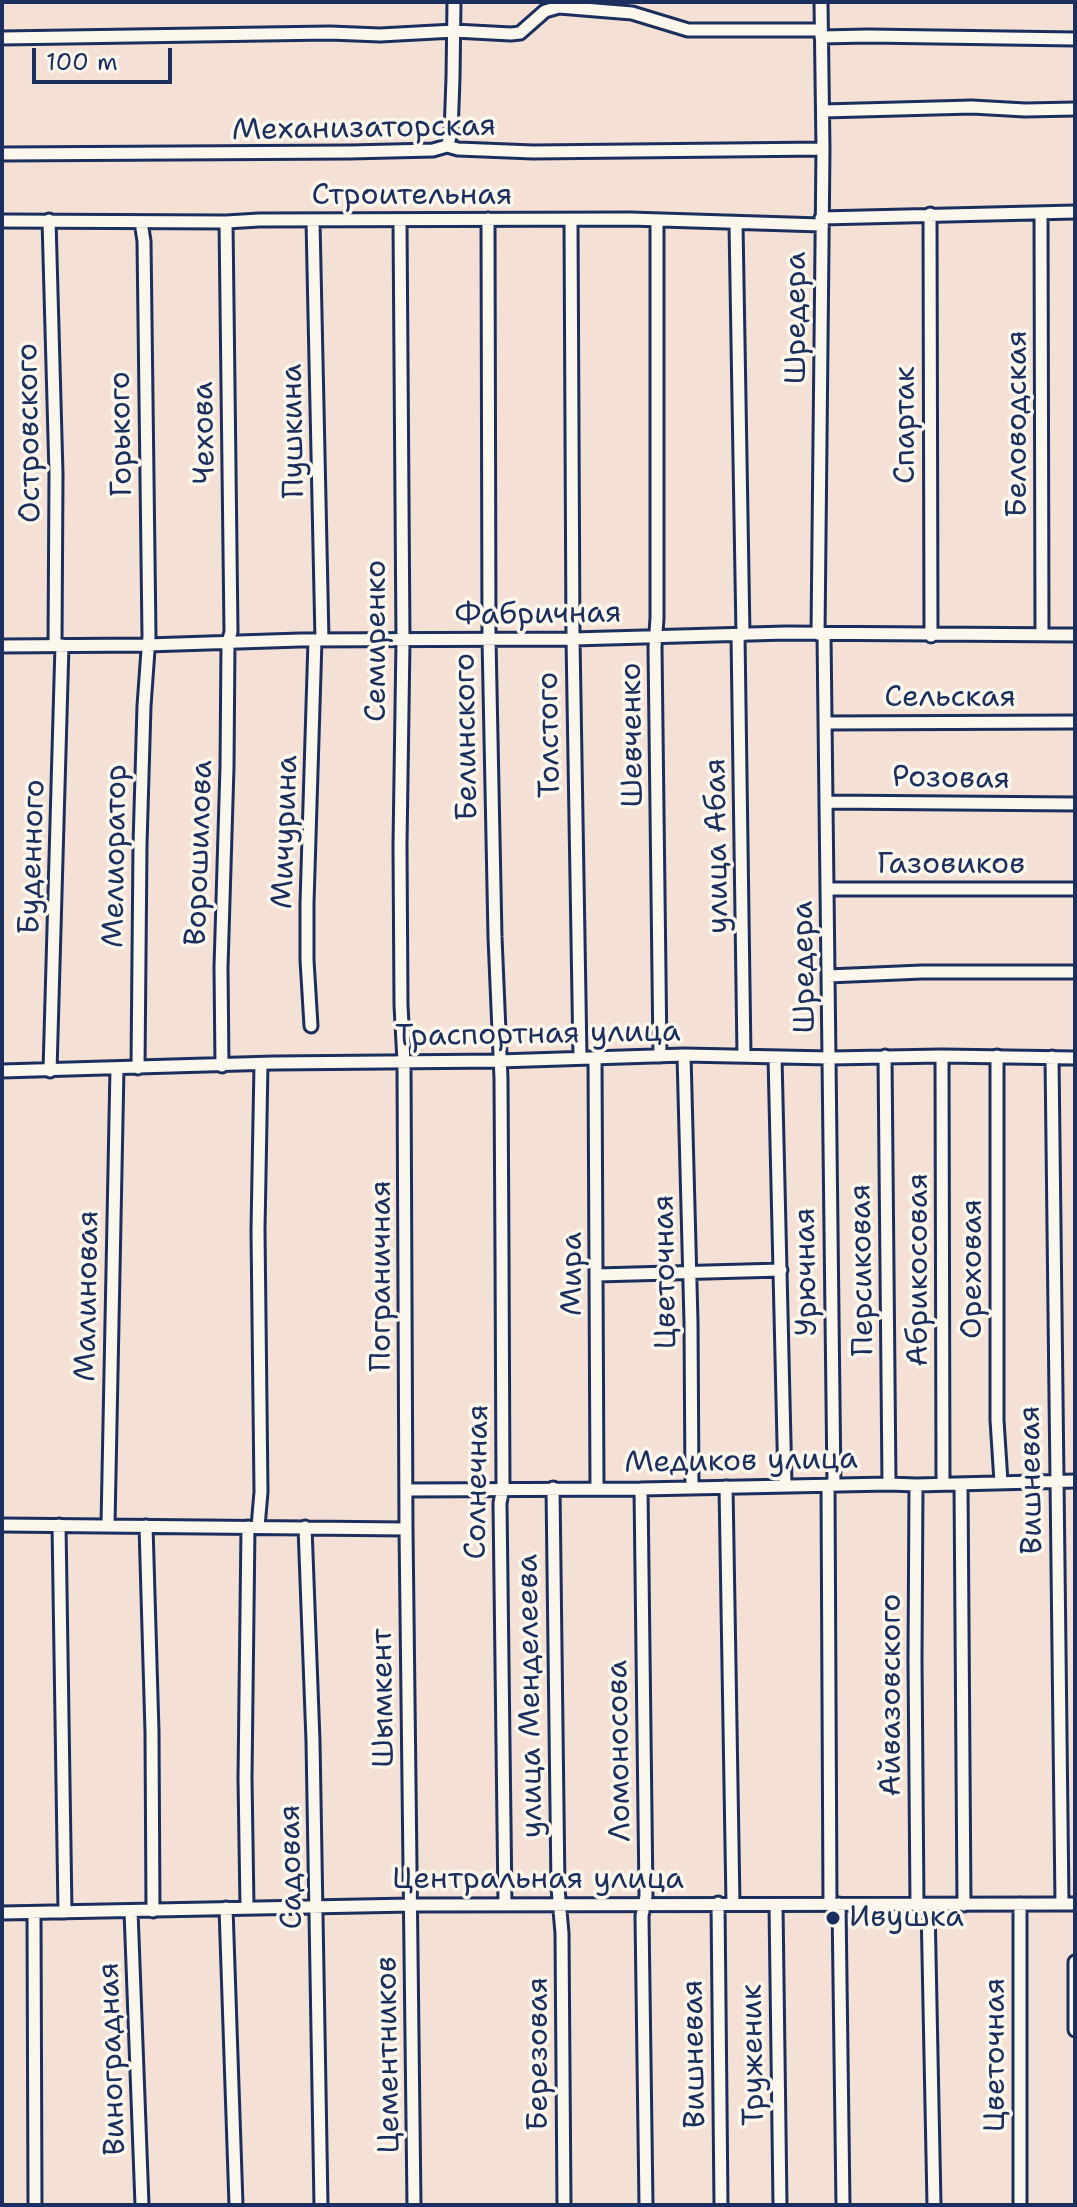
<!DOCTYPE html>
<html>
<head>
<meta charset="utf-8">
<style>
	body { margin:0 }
	#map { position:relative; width:1077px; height:2207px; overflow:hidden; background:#f4e0d4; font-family:"Shantell Sans",sans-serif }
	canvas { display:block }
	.frame { position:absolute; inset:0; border:4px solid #1b2f5e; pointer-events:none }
	.scale { position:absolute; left:32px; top:48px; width:140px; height:36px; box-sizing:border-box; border:4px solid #1b2f5e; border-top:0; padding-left:10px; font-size:24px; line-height:28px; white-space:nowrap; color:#1b2f5e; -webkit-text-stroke:6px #fbf7ec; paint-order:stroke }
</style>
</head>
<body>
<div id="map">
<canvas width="1077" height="2207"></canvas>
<div class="frame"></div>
<div class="scale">100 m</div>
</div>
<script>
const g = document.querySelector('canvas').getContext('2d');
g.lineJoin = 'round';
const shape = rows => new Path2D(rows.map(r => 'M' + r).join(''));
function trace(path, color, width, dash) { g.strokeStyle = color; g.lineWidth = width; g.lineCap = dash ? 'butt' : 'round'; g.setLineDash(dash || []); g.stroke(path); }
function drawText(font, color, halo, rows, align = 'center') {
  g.font = font + ' "Shantell Sans",sans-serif'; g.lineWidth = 7; g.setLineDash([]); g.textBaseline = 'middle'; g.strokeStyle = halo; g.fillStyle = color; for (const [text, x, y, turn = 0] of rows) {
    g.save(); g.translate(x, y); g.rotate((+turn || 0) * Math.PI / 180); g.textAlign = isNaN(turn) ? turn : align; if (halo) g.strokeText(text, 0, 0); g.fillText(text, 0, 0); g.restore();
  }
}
const street = shape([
	[821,37,868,36,1075,39],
	[2,38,330,33,380,35,454,31,511,34,520,33,545,11,559,7,632,13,688,30,821,30],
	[823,111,972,107,1025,110,1075,109],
	[447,146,451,134,453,78,454,2],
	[2,154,350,152,433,150,447,146,458,149,533,152,823,149],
	[1041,213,1042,635],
	[930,214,931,636],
	[821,218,1075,212],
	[488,219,489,639,495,937,501,1079,502,1253,503,1488,500,1503,505,1904],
	[49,220,56,474,55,645],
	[571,220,573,639,580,1058],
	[657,220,657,618,655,647,660,1056],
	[2,221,226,222,259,220,630,219,821,225],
	[313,221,322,640],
	[400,221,403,641,400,845,401,1005,404,1062,406,1529,414,2205],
	[736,224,743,635],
	[818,634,823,149,821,2],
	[824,634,834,1485],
	[738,635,744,1056],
	[2,646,147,645,300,640,573,639,786,633,1075,635],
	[825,723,1075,722],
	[827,802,1075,804],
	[827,889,1075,889],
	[828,976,922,972,1075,972],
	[311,1026,307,960,307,903,315,640],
	[684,1055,691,1322,692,1487],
	[885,1056,889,1484],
	[942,1056,943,1484],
	[997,1056,997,1420,1001,1482],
	[775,1057,785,1485],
	[1052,1057,1062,1903],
	[595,1058,597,1489],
	[222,1066,221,967,227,767,228,642,231,632,226,222],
	[138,1068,140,845,144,706,149,636,144,241,141,222],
	[2,1071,274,1063,499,1061,684,1055,830,1058,942,1056,1075,1058],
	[50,1071,62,645],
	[597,1275,781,1270],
	[961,1484,964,1905],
	[828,1485,830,1904],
	[916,1485,915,1659,917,1905],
	[726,1487,733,1904],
	[553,1488,558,1888,562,1933,564,2205],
	[641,1489,646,1896,642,1916,646,2205],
	[408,1490,641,1489,889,1484,916,1485,1075,1481],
	[2,1525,406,1529],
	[59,1525,65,1912],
	[108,1525,117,1068],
	[146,1526,152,1732,153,1911],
	[258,1527,261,1492,258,1230,261,1064],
	[305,1527,313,1741,321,2205],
	[718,1903,721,2205],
	[839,1904,843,2205],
	[776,1905,780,2205],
	[928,1905,934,2205],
	[247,1907,245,1778,248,1527],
	[226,1908,236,2205],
	[131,1911,142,2205],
	[2,1913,411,1905,1075,1904],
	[34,1913,35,2205],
	[1075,1962,1075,2030],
	[1020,2205,1020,1904]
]);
trace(street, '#1b2f5e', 17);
trace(street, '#fbf7ec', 11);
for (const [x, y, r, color] of [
	[833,1918,8,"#1b2f5e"]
]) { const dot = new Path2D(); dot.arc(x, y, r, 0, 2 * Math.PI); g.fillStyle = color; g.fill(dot); trace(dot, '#fbf7ec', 3); }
drawText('30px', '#1b2f5e', '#fbf7ec', [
	["Механизаторская",364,129,-1],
	["Строительная",412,196],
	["Шредера",797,318,-90],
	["Беловодская",1018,424,-90],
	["Спартак",906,425,-90],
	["Пушкина",294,431,-91],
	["Островского",30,433,-91],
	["Чехова",205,433,-91],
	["Горького",122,434,-91],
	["Фабричная",538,615,-1],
	["Семиренко",377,641,-90],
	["Сельская",950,698],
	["Толстого",550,735,-91],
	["Шевченко",633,735,-91],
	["Белинского",467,737,-91],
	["Розовая",951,779,1],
	["Мичурина",286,832,-88],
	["улица Абая",718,846,-91],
	["Ворошилова",200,853,-88],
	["Мелиоратор",116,856,-89],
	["Буденного",33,857,-88],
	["Газовиков",951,865],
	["Шредера",805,967,-91],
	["Траспортная улица",538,1035,-1],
	["Ореховая",973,1269,-90],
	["Персиковая",863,1270,-91],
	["Абрикосовая",919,1270,-90],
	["Цветочная",666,1272,-91],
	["Урючная",807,1272,-91],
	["Мира",573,1274,-90],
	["Пограничная",382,1276,-90],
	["Малиновая",88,1296,-89],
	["Медиков улица",741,1462,-1],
	["Вишневая",1032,1480,-91],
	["Солнечная",478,1482,-89],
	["Айвазовского",892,1695,-90],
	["улица Менделеева",531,1696,-91],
	["Шымкент",384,1698,-91],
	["Ломоносова",620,1751,-91],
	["Садовая",292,1867,-91],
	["Центральная улица",538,1880],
	["Березовая",539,2054,-90],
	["Вишневая",695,2054,-91],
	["Цементников",389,2055,-91],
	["Труженик",754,2055,-91],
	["Цветочная",996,2055,-90],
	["Виноградная",113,2059,-92]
]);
drawText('30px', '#1b2f5e', '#fbf7ec', [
	["Ивушка",849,1918]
], 'left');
</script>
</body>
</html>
